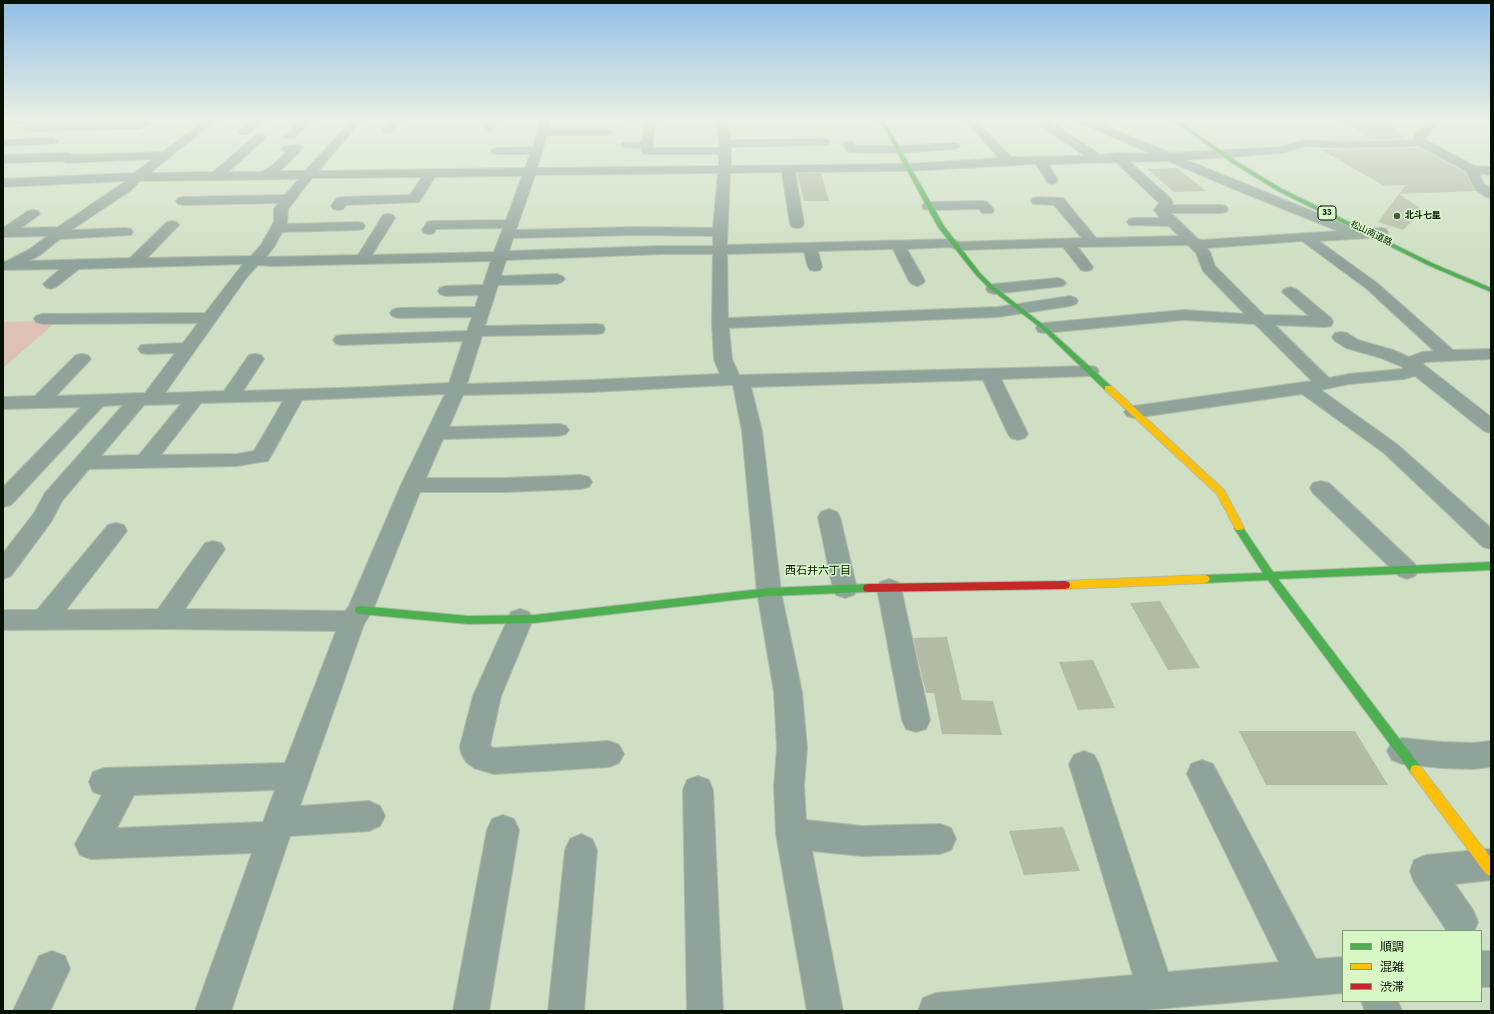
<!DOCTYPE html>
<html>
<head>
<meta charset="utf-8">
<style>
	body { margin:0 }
	#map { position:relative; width:1494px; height:1014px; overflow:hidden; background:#cedfc3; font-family:"Source Sans 3","Noto Sans JP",sans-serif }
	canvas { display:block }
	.frame { position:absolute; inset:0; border:4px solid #071102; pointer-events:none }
	.legend { position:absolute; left:1342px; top:930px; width:140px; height:72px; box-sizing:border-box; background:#d7f8c5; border:1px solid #849c77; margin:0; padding:5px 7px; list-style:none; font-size:12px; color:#071102 }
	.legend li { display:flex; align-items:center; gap:8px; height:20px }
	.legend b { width:20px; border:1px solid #849c77 }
</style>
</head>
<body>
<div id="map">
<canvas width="1494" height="1014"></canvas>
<div class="frame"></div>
<ul class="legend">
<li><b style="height:5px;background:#4caf50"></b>順調</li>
<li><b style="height:5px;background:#ffc107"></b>混雑</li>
<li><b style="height:5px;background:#c62828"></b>渋滞</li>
</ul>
</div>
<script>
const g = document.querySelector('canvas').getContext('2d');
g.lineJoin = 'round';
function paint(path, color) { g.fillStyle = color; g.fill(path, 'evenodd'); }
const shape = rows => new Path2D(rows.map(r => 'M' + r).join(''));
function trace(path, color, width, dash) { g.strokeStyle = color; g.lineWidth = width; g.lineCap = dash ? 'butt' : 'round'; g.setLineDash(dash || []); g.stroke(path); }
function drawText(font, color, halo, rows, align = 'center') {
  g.font = font + ' "Source Sans 3","Noto Sans JP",sans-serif'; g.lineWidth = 3; g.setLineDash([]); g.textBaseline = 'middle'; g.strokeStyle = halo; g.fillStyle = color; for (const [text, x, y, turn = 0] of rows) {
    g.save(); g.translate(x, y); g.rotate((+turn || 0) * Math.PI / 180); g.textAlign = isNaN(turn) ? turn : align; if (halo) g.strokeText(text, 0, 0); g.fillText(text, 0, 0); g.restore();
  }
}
paint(shape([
	[57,321,3,368,3,322]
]), '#dec0b6');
paint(shape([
	[1339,119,1388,119,1404,139,1372,140],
	[1419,148,1465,172,1475,191,1399,194,1406,185,1384,186,1322,150],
	[1177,168,1206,191,1174,192,1147,169],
	[797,173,821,173,829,201,804,201],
	[1399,194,1423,210,1403,230,1378,222],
	[1160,601,1200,668,1168,670,1130,603],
	[947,637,962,700,993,701,1002,735,942,734,934,693,926,693,913,638],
	[1093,660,1115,708,1078,710,1059,662],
	[1239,731,1355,731,1388,785,1266,785],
	[1063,827,1080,871,1024,875,1009,831]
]), '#b2bba4');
const street = shape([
	[3,119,45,119,46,120,41,123,3,124,3,119],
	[206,119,217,119,150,173,213,172,256,135,260,134,264,135,266,137,264,139,228,172,262,172,273,165,286,152,281,149,283,147,297,145,301,146,303,148,280,171,305,171,353,119,363,119,318,171,525,168,530,154,497,154,493,153,491,151,493,149,497,148,533,147,541,119,551,119,549,129,608,129,613,132,608,135,547,135,537,168,719,166,719,154,646,154,642,153,641,148,623,147,621,145,623,143,642,142,646,119,656,119,652,148,720,148,716,119,726,119,731,140,824,139,828,140,830,142,828,144,824,145,731,147,731,166,908,164,999,158,964,119,975,119,1011,157,1085,156,1041,126,1040,124,1043,119,1053,119,1052,123,1101,155,1118,153,1152,154,1076,121,1075,119,1088,119,1171,153,1281,147,1304,140,1344,142,1413,140,1416,133,1422,129,1430,119,1440,119,1430,133,1424,139,1474,166,1491,167,1491,175,1479,173,1484,184,1491,188,1491,198,1486,197,1475,189,1466,171,1419,146,1344,148,1305,146,1282,153,1186,160,1354,228,1356,230,1381,228,1386,229,1388,232,1386,235,1370,238,1319,241,1377,283,1453,350,1491,349,1491,359,1425,362,1423,364,1491,417,1491,433,1484,431,1415,376,1404,379,1349,384,1321,390,1398,445,1491,528,1491,549,1483,547,1384,453,1302,394,1134,418,1127,416,1124,412,1127,408,1134,406,1312,381,1255,324,1184,320,1044,333,1038,332,1036,328,1038,324,1044,323,1184,310,1245,314,1203,271,1196,253,1188,245,1078,247,1093,267,1091,270,1086,271,1081,270,1063,247,957,250,951,247,907,249,925,281,922,284,917,286,912,284,909,281,893,249,818,251,822,267,820,270,815,271,810,270,808,267,804,252,727,254,728,318,998,307,1070,296,1076,298,1078,301,1076,304,1070,306,998,317,729,328,732,359,739,375,1090,366,1096,367,1099,371,1096,375,1090,376,1001,379,1028,434,1025,438,1018,440,1011,438,1008,434,983,380,751,387,762,431,781,592,802,692,807,748,804,786,806,820,862,826,940,824,951,828,956,839,951,850,940,854,862,856,812,851,843,1011,807,1011,776,834,774,786,777,748,774,692,757,592,742,431,733,385,730,385,591,392,463,395,449,427,559,424,566,426,569,430,566,434,559,436,443,439,426,478,504,478,581,475,589,477,592,482,589,487,581,489,504,492,420,492,373,610,364,624,300,806,369,801,380,806,385,816,380,826,369,831,290,836,231,1011,195,1011,252,853,91,859,80,855,75,844,102,795,93,792,89,782,93,772,104,768,285,763,336,631,165,629,3,630,3,610,37,610,108,525,116,523,124,525,127,531,66,610,158,609,205,543,213,541,221,543,225,549,185,609,345,611,349,606,401,485,445,394,302,400,271,456,268,461,261,462,237,466,89,469,62,501,51,522,11,576,3,579,3,553,34,513,45,493,123,405,103,406,11,505,3,507,3,487,81,407,3,409,3,397,35,396,76,355,82,354,88,355,91,359,56,396,145,393,175,353,147,354,141,353,138,349,141,345,183,343,198,323,42,324,36,322,34,319,36,316,42,314,205,313,243,264,79,269,56,287,51,289,46,287,43,284,60,269,3,270,3,262,7,261,30,249,47,236,3,237,3,228,28,211,33,210,38,211,40,214,21,228,58,227,126,181,3,187,3,179,134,173,153,159,67,163,62,161,3,163,3,155,67,153,72,155,163,152,206,119],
	[1168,161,1236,190,1338,231,1202,240,1198,239,1171,213,1221,213,1226,212,1228,209,1226,206,1221,205,1171,205,1173,203,1170,198,1130,162,1168,161],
	[1116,162,1159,203,1154,210,1160,218,1134,218,1129,219,1127,222,1129,225,1169,226,1179,236,1096,238,1063,198,1038,197,1033,198,1031,201,1033,204,1054,205,1082,238,959,242,953,239,727,245,730,173,782,172,790,224,792,227,797,228,802,227,804,224,795,172,908,171,1036,164,1048,183,1052,184,1056,183,1058,180,1048,164,1116,162],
	[718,173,713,228,635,227,516,230,535,175,718,173],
	[522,176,506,220,432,221,427,222,422,230,424,233,429,234,434,233,436,229,503,228,494,252,372,255,395,218,393,215,388,214,383,215,358,255,266,257,274,247,282,232,358,230,363,229,365,226,363,223,358,222,287,224,288,209,312,178,422,177,410,195,342,197,337,198,331,206,333,209,338,210,343,209,346,205,419,202,435,177,522,176],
	[299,179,285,195,183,197,178,198,176,201,178,204,183,205,279,203,274,209,274,222,261,245,251,256,147,258,179,225,177,222,172,221,167,222,130,258,29,261,40,255,60,239,131,235,133,232,131,229,126,228,71,230,130,191,140,181,299,179],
	[635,235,713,236,713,246,661,246,509,251,513,238,635,235],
	[1302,241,1367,289,1434,351,1422,352,1409,357,1393,350,1358,340,1347,333,1341,332,1335,333,1332,337,1335,341,1346,348,1381,358,1403,367,1402,369,1349,374,1329,378,1275,325,1325,327,1331,326,1333,322,1331,318,1296,289,1290,287,1284,289,1282,292,1309,316,1264,315,1215,266,1210,252,1207,248,1302,241],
	[661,254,713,254,712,323,714,359,720,374,591,380,467,384,482,336,597,334,603,333,605,329,603,325,597,324,485,326,498,285,557,284,562,282,565,279,562,276,557,274,501,276,506,260,661,254],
	[491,261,483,285,446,286,440,288,438,291,440,294,446,296,479,295,475,307,398,308,392,310,390,313,392,316,398,318,472,317,467,331,342,335,336,336,333,340,336,344,342,345,463,341,449,383,369,387,243,391,264,359,261,355,255,354,249,355,224,391,165,393,247,277,258,265,272,266,491,261],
	[283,401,254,451,237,454,161,455,201,403,283,401],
	[181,404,139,455,101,456,144,405,181,404],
	[275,790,263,822,117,828,134,795,275,790],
	[254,119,265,119,248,134,240,134,239,132,240,130,254,119],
	[302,119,313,119,294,138,286,138,284,136,286,134,302,119],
	[392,119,402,119,391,132,383,132,382,130,392,119],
	[489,119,499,119,493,130,489,131,484,128,489,119],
	[628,119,638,119,638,120,633,123,629,122,628,119],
	[145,120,150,123,140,129,27,131,22,128,27,125,138,123,145,120],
	[52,138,58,141,56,143,3,146,3,140,52,138],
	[849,141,853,142,855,146,894,146,954,143,958,144,960,146,958,148,954,149,899,153,851,152,847,151,843,144,845,142,849,141],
	[982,201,987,202,992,207,994,210,992,213,982,213,979,209,929,210,924,209,922,206,924,203,929,202,982,201],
	[1058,278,1063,280,1066,283,1063,286,994,294,988,292,986,289,988,286,994,284,1058,278],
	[1321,481,1329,483,1415,564,1419,570,1415,576,1407,579,1399,576,1313,493,1310,488,1313,483,1321,481],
	[829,509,837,512,840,517,857,589,854,595,845,598,836,595,833,589,818,517,821,512,829,509],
	[889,579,898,582,901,588,930,720,926,729,916,732,906,729,902,720,877,588,880,582,889,579],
	[520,609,529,612,533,619,501,696,490,746,494,748,609,741,619,745,624,754,619,763,609,767,494,774,474,768,466,762,461,753,460,746,473,696,511,612,520,609],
	[1402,738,1442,742,1473,743,1491,741,1491,767,1473,769,1442,768,1402,764,1392,760,1387,751,1392,742,1402,738],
	[1084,751,1094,755,1099,764,1168,972,1279,962,1187,774,1191,764,1202,760,1213,764,1316,959,1343,957,1343,993,1133,1011,918,1011,923,998,936,993,1133,975,1069,764,1074,755,1084,751],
	[698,776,709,780,713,790,723,1011,687,1011,683,790,687,780,698,776],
	[503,815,514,819,519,830,489,1011,453,1011,487,830,492,819,503,815],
	[581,834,592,839,597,850,584,1011,548,1011,565,850,570,839,581,834],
	[1488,849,1491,850,1491,880,1455,884,1473,910,1478,922,1474,931,1447,931,1414,882,1410,871,1414,860,1426,855,1488,849],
	[52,951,65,956,70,969,50,1011,13,1011,39,956,52,951],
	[1481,951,1491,951,1491,987,1481,987,1481,951],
	[1361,1001,1398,1001,1402,1011,1365,1011,1361,1001]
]);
const fast = shape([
	[877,119,881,119,887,126,944,226,980,273,992,285,1046,327,1111,386,1111,390,1105,390,1042,329,988,287,976,275,938,227,883,126,877,119],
	[1172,119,1176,119,1236,161,1282,189,1434,264,1491,288,1491,292,1430,266,1278,191,1232,163,1172,119],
	[1239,525,1242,526,1273,572,1491,562,1491,570,1278,579,1420,766,1422,770,1420,774,1416,775,1412,774,1268,580,1205,583,1202,582,1200,579,1202,576,1205,575,1263,573,1234,528,1239,525],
	[868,584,872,585,873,588,872,591,868,592,769,596,534,623,468,624,360,614,356,613,355,610,356,607,360,606,468,616,534,615,769,588,868,584]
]);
const slow = shape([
	[1105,386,1111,386,1224,490,1244,528,1242,530,1236,530,1217,494,1105,390,1105,386],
	[1205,575,1208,576,1210,579,1208,582,1205,583,1065,589,1061,588,1060,585,1061,582,1065,581,1205,575],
	[1416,765,1420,766,1491,858,1491,876,1486,874,1412,774,1410,770,1412,766,1416,765]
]);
const jam = shape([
	[1065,581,1069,582,1070,585,1069,588,1065,589,868,592,864,591,863,588,864,585,868,584,1065,581]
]);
trace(street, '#afbca7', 2);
trace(fast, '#afbca7', 2);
trace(slow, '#afbca7', 2);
trace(jam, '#afbca7', 2);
paint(street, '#90a39a');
paint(fast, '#4caf50');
paint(slow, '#ffc107');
paint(jam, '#c62828');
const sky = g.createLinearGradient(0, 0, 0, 261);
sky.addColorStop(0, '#91bee6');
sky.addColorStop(0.46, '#e9f1e4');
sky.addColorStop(1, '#e9f1e400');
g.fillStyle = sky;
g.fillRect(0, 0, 1494, 261);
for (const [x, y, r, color] of [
	[1397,216,4,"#4d5946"]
]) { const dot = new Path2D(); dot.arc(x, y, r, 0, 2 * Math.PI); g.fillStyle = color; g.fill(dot); trace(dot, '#d7f8c5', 1.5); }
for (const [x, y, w] of [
	[1327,213,18]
]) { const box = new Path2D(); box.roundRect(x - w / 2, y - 7, w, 14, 3); g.fillStyle = '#d7f8c5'; g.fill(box); trace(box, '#071102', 1); }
drawText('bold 9px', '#071102', null, [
	["33",1327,213]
]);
drawText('bold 9px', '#071102', '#d7f8c5', [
	["北斗七星",1405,216]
], 'left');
drawText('9px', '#071102', '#d7f8c5', [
	["松山南道路",1371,234,26]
]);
drawText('11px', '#071102', '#d7f8c5', [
	["西石井六丁目",818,572]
]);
</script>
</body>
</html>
